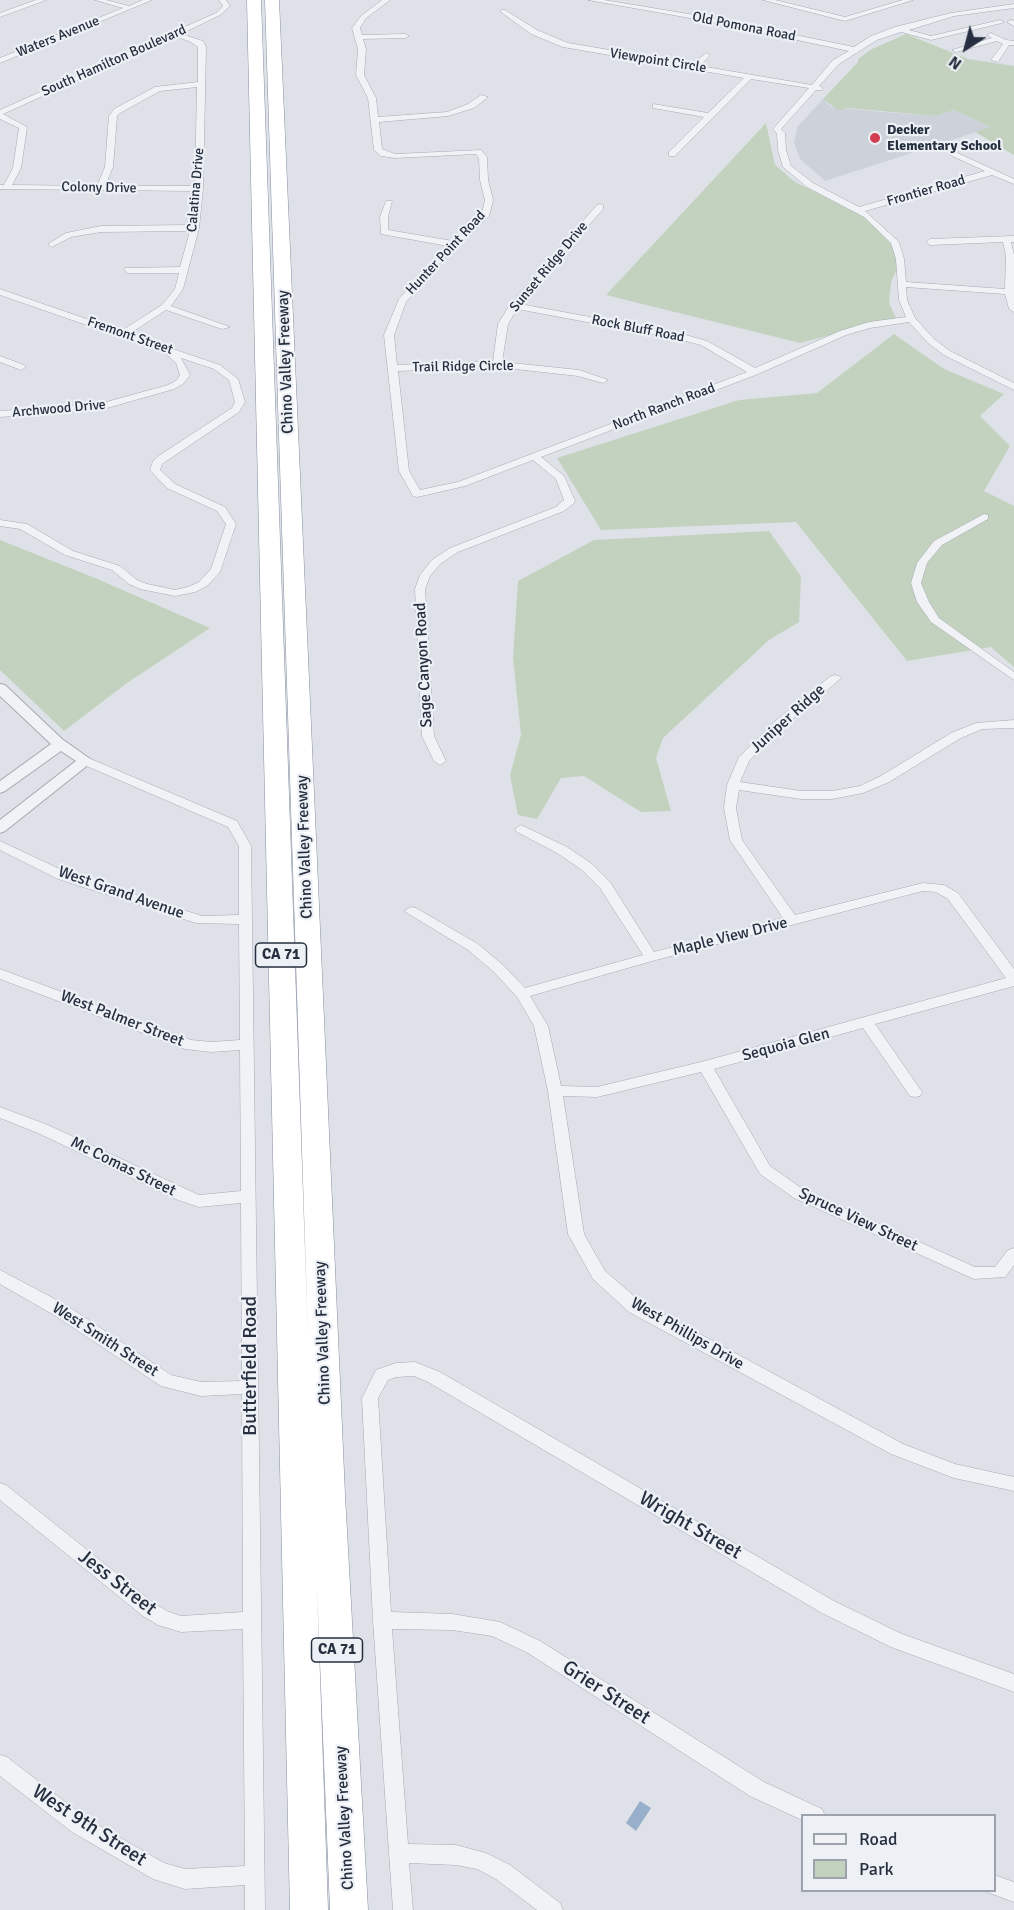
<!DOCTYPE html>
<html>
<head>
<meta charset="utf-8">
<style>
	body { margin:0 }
	#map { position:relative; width:1014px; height:1910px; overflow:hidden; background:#dee2e8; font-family:Signika,sans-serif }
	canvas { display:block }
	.legend { position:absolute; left:801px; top:1814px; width:195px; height:78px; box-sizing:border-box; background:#edf1f6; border:2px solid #9da3ad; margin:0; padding:8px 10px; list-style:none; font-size:18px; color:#262f3f }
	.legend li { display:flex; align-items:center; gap:12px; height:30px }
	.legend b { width:30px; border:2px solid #9da3ad }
	.north { position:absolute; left:936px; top:18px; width:60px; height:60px; -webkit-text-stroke:4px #edf1f6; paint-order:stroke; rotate:216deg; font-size:16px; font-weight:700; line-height:24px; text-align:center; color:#262f3f }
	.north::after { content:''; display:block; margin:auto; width:21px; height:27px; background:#262f3f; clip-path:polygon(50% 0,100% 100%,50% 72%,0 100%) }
</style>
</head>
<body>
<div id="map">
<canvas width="1014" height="1910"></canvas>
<ul class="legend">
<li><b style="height:8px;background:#f1f2f6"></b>Road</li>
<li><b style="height:16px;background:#c3d2bf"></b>Park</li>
</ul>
<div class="north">N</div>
</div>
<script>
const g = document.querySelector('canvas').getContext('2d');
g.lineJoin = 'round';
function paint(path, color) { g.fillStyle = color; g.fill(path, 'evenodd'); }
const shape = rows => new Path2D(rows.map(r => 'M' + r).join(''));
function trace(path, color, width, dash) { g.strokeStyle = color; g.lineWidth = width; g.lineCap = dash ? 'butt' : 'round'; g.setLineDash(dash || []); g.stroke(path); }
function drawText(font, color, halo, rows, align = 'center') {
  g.font = font + ' Signika,sans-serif'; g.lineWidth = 4.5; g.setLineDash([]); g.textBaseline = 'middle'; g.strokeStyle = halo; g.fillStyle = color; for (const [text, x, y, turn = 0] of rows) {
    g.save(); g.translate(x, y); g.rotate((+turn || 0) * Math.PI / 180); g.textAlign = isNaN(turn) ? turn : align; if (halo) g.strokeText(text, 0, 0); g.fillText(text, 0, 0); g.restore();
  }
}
paint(shape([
	[823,99,831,107,882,112,936,116,954,110,992,127,825,181,800,159,794,142,798,126]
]), '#ccd1da');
paint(shape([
	[906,34,968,59,1014,66,1014,155,975,132,991,127,954,110,936,116,847,108,839,111,823,99,858,62,858,59,872,49],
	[766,123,775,165,795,182,871,220,885,235,895,251,897,269,891,282,889,303,896,318,800,343,606,295],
	[894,334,944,369,1004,394,980,416,1010,446,984,491,1014,506,1014,667,991,647,907,661,796,522,601,530,557,458,739,400,817,393],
	[769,531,801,576,799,622,769,640,663,738,656,758,671,811,641,812,584,776,561,778,537,819,518,815,510,775,521,735,513,658,518,581,594,540],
	[0,540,95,578,210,628,127,683,64,731,0,670]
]), '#c3d2bf');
paint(shape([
	[640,1801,651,1808,636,1831,626,1823]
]), '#97afca');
const minor = shape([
	[36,0,46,0,0,17,0,13,36,0],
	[95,0,106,0,129,6,143,0,152,0,0,63,0,58,123,8,95,0],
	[219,0,226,0,230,6,220,15,181,34,203,41,206,47,203,189,199,228,183,289,171,306,230,327,222,329,166,310,129,334,220,365,238,379,245,402,239,412,162,464,160,470,175,484,225,507,236,524,220,572,207,586,195,592,175,596,140,589,129,584,112,570,65,555,20,529,0,526,0,520,27,524,73,551,120,566,137,580,147,584,175,590,188,587,199,582,211,569,226,524,217,511,167,488,150,470,153,461,160,455,232,408,235,402,229,380,214,369,181,358,190,375,183,384,174,389,100,410,0,417,0,411,99,404,168,385,177,380,180,375,176,363,164,352,0,295,0,289,121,331,162,305,175,289,179,273,128,273,124,270,125,268,180,267,190,231,101,232,71,237,52,247,48,244,66,233,101,226,191,225,195,191,0,189,0,185,4,185,13,168,19,128,0,119,0,110,216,13,223,6,219,0],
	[175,36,191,42,198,47,198,82,155,87,114,109,109,116,105,167,97,186,12,185,21,168,27,127,3,114,175,36],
	[197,87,195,186,105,186,113,167,117,116,120,113,160,91,197,87],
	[382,0,390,0,366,18,360,28,362,35,405,34,409,36,405,38,363,39,366,49,364,75,376,98,378,117,447,112,468,104,481,95,488,97,474,108,448,116,379,122,382,149,395,154,481,150,487,157,488,180,493,200,489,216,435,268,406,302,394,335,397,365,493,361,498,324,509,306,597,205,600,204,603,205,603,209,520,304,682,334,707,341,755,368,840,331,869,322,906,317,899,300,896,259,891,243,864,217,807,187,783,167,778,150,777,134,773,129,809,88,751,79,675,156,669,156,669,152,704,117,653,108,653,104,708,113,744,78,563,47,531,34,501,12,501,10,505,10,537,30,568,43,693,64,706,53,710,55,700,66,812,85,833,60,849,51,707,21,588,0,604,0,707,17,854,47,871,36,895,27,951,13,1014,4,1014,8,954,16,909,30,931,36,1000,20,1004,22,1002,23,931,40,901,32,877,40,839,64,819,86,823,88,822,90,816,90,781,129,785,133,786,150,791,166,813,183,859,207,985,171,950,155,949,153,953,151,1014,179,1014,184,992,175,865,211,899,242,904,259,906,282,1005,289,1006,256,1003,242,930,245,926,242,930,239,1014,236,1014,242,1011,242,1014,255,1014,312,1009,309,1005,294,906,287,907,300,915,318,934,339,950,351,1014,383,1014,390,944,355,928,343,909,322,870,328,846,335,758,374,541,457,564,476,575,501,574,503,564,511,458,552,440,564,430,576,425,589,434,736,446,761,440,765,434,761,422,736,415,589,420,575,432,560,450,548,556,507,564,500,556,479,533,460,465,486,417,497,413,496,399,471,384,335,399,299,448,246,381,234,380,217,386,201,392,201,388,217,388,230,453,241,482,213,485,200,480,180,479,158,476,154,395,158,381,156,374,150,368,98,356,75,358,49,352,28,361,16,382,0],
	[517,309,678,339,701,345,747,372,458,482,420,490,409,471,398,371,497,367,578,376,603,383,608,380,579,370,502,362,508,324,517,309],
	[763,0,775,0,845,17,903,0,913,0,845,21,763,0],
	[1011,20,1014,21,1014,26,1007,22,1011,20],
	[991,33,1006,40,1014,41,1014,45,1009,45,998,62,991,60,1003,44,997,41,956,52,952,50,992,38,987,35,991,33],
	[0,356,24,365,26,367,21,370,0,362,0,356],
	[984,514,988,515,988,519,942,545,927,563,921,583,929,602,939,618,1014,672,1014,680,931,622,917,602,911,583,917,563,934,541,984,514],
	[835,675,839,676,841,678,839,680,782,728,749,761,740,782,801,791,832,791,860,786,881,776,951,733,976,723,1014,720,1014,728,982,729,959,739,889,782,863,793,832,799,801,799,739,790,736,808,742,840,795,915,923,883,944,885,958,893,1014,969,1014,986,875,1024,922,1092,920,1096,915,1097,910,1096,863,1028,714,1069,770,1166,804,1190,975,1267,995,1267,1008,1250,1014,1248,1014,1265,1005,1277,974,1279,794,1198,760,1174,701,1072,597,1097,563,1096,584,1234,605,1271,641,1302,903,1444,955,1464,1014,1477,1014,1491,954,1478,891,1454,629,1312,593,1279,568,1234,548,1091,534,1026,517,997,494,972,468,950,404,911,411,907,416,908,478,944,504,966,525,988,643,955,600,888,582,870,557,853,517,832,515,829,521,825,567,847,592,864,610,882,654,952,783,918,730,840,724,808,727,785,739,757,774,722,831,676,835,675],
	[923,891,936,892,948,899,1006,978,705,1061,597,1087,561,1086,548,1026,530,996,652,961,923,891],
	[86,757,237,821,251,846,265,1910,245,1910,245,1885,185,1889,153,1879,72,1832,0,1776,0,1755,7,1757,86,1818,164,1863,185,1869,245,1866,243,1629,181,1632,158,1625,143,1616,0,1500,0,1483,6,1485,155,1604,169,1612,181,1616,243,1612,242,1394,201,1396,161,1386,54,1315,0,1284,0,1270,66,1305,171,1375,201,1382,242,1381,241,1203,199,1207,178,1200,38,1133,0,1118,0,1107,48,1125,199,1195,241,1191,240,1050,211,1052,185,1049,0,979,0,969,191,1040,211,1042,240,1040,239,924,196,923,58,879,0,850,0,841,68,873,202,916,239,915,239,846,228,827,82,764,80,761,86,757],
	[415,1362,440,1372,834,1601,902,1634,1014,1674,1014,1692,891,1647,822,1613,428,1382,414,1376,396,1377,388,1380,378,1398,391,1612,452,1614,500,1622,540,1641,764,1782,822,1809,825,1816,802,1816,802,1820,750,1796,528,1653,492,1636,452,1630,392,1629,408,1844,456,1845,486,1853,510,1865,560,1903,563,1910,537,1910,496,1879,477,1869,456,1865,409,1863,413,1910,393,1910,373,1620,362,1398,376,1370,396,1363,415,1362],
	[994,1875,1014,1882,1014,1902,987,1892,994,1890,994,1875]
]);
const tertiary = shape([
	[0,684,5,685,62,739,93,761,5,831,0,833,0,820,76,761,61,751,5,791,0,793,0,781,51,744,0,696,0,684]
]);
const motorway = shape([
	[247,0,261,0,308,1336,265,0,279,0,345,1495,368,1910,330,1910,317,1588,328,1910,290,1910,247,0]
]);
trace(minor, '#a3a9b2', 1);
trace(tertiary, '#a3a9b2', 2);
trace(motorway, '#858f9f', 1);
paint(minor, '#f1f2f6');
paint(tertiary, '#f1f2f6');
paint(motorway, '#fff');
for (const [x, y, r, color] of [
	[875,138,6,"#d23d52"]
]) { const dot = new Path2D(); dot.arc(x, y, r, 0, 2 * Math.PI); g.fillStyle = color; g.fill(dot); trace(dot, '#edf1f6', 2); }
drawText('14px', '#262f3f', '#edf1f6', [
	["Old Pomona Road",744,27,11],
	["Waters Avenue",58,37,-22],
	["South Hamilton Boulevard",114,61,-24],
	["Viewpoint Circle",658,61,9],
	["Colony Drive",99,188,1],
	["Calatina Drive",196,190,-85],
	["Frontier Road",926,191,-16],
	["Hunter Point Road",446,253,-47],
	["Sunset Ridge Drive",549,267,-50],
	["Rock Bluff Road",638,329,11],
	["Fremont Street",130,336,19],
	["Trail Ridge Circle",463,367,-1],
	["North Ranch Road",664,407,-21],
	["Archwood Drive",59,409,-5]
]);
drawText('bold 14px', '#262f3f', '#edf1f6', [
	["Decker",887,130],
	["Elementary School",887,146]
], 'left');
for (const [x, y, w] of [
	[281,955,51],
	[337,1650,51]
]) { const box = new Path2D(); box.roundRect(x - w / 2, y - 12, w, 24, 4.5); g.fillStyle = '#edf1f6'; g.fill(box); trace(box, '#262f3f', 1.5); }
drawText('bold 15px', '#262f3f', null, [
	["CA 71",281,955],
	["CA 71",337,1650]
]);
drawText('16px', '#262f3f', '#edf1f6', [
	["Chino Valley Freeway",286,362,-92],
	["Sage Canyon Road",424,665,-93],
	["Juniper Ridge",788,719,-42],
	["Chino Valley Freeway",305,847,-92],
	["West Grand Avenue",121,893,19],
	["Maple View Drive",730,937,-14],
	["West Palmer Street",122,1019,21],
	["Sequoia Glen",786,1045,-15],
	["Mc Comas Street",123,1167,26],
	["Spruce View Street",858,1220,25],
	["Chino Valley Freeway",323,1333,-92],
	["West Phillips Drive",687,1334,30],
	["West Smith Street",105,1340,33],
	["Chino Valley Freeway",345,1818,-93]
]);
drawText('20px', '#262f3f', '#edf1f6', [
	["Butterfield Road",251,1366,-90],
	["Wright Street",690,1526,30],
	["Jess Street",117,1583,38],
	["Grier Street",606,1693,33],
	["West 9th Street",89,1826,33]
]);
</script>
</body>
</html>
